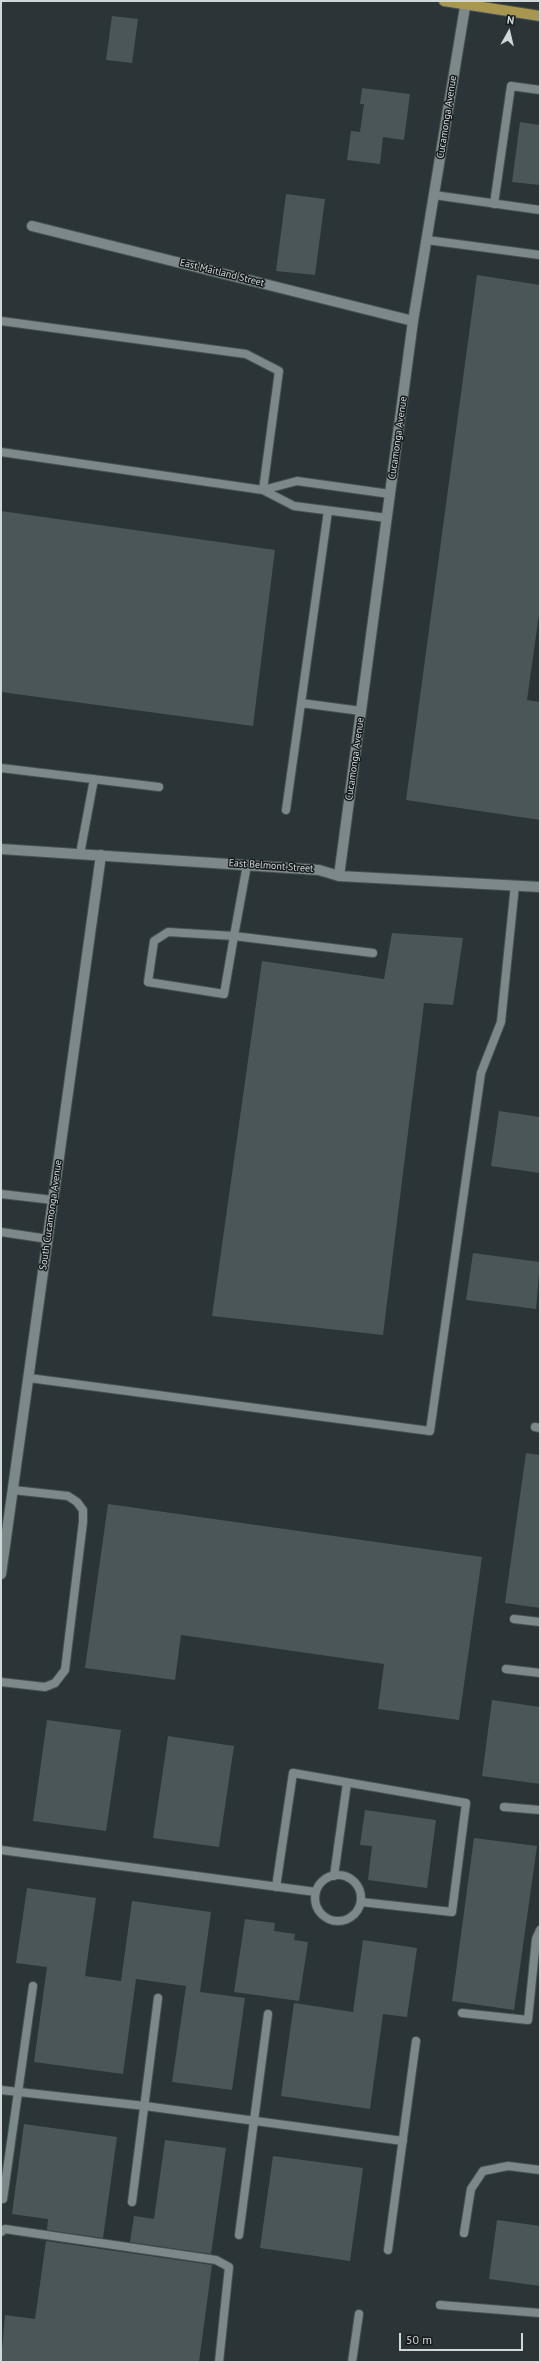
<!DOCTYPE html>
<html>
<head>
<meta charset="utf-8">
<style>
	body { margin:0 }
	#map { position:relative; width:541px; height:2363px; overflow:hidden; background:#2b3537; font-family:"PT Sans",sans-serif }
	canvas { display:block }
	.frame { position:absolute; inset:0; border:2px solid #d1d8d9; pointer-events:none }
	.north { position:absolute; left:489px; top:12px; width:40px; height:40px; -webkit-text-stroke:3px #171c1d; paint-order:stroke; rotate:8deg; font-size:11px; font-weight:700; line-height:16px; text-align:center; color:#d1d8d9 }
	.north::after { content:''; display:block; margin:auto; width:14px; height:18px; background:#d1d8d9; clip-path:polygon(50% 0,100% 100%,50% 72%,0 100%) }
	.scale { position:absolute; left:399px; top:2333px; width:124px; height:18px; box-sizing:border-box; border:2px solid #d1d8d9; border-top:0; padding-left:5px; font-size:12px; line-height:14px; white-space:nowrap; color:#d1d8d9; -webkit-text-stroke:3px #171c1d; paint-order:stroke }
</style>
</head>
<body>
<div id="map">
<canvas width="541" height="2363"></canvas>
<div class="frame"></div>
<div class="north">N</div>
<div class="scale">50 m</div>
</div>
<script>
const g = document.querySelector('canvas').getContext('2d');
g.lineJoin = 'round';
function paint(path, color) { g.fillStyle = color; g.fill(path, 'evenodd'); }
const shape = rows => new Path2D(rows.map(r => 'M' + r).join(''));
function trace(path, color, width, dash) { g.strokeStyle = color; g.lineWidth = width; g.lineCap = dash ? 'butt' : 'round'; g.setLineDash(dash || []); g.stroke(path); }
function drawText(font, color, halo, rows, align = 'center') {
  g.font = font + ' "PT Sans",sans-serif'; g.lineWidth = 3; g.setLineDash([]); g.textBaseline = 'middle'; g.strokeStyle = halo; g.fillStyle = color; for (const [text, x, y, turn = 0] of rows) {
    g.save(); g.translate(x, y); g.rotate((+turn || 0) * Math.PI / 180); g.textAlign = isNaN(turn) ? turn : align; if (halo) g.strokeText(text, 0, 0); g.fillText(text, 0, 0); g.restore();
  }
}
paint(shape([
	[112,16,138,19,132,63,106,60],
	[362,88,410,94,404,140,383,137,380,164,347,160,351,131,360,132,364,104,360,104],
	[520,122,540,125,540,185,512,182],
	[286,194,325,199,315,275,276,271],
	[477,275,540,285,540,607,527,700,540,702,540,820,406,800],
	[1,511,275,550,253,726,1,692],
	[392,933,463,938,453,1005,424,1003,383,1335,212,1316,262,961,384,979],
	[499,1111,540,1117,540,1173,491,1166],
	[473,1253,540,1262,536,1309,466,1300],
	[526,1453,540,1455,540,1608,505,1603],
	[108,1504,482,1557,459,1720,378,1709,384,1664,181,1635,175,1680,85,1668],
	[492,1700,540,1707,540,1784,482,1776],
	[47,1720,121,1730,106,1831,33,1821],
	[168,1736,234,1746,219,1847,153,1838],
	[365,1810,436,1820,427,1888,368,1880,372,1846,360,1845],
	[474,1838,537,1846,514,2010,452,2001],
	[27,1888,96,1898,85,1976,121,1981,132,1901,211,1912,200,1992,245,1998,232,2090,172,2082,186,1986,136,1979,123,2074,34,2062,47,1967,16,1963],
	[245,1919,275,1923,274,1931,295,1934,294,1940,308,1942,299,2001,234,1992],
	[363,1940,417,1948,407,2017,383,2014,370,2109,281,2096,294,2003,353,2012],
	[24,2124,117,2137,103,2238,47,2230,48,2219,12,2214],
	[165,2140,226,2148,211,2254,130,2242,134,2216,154,2219],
	[273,2156,363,2168,350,2261,260,2248],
	[497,2220,540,2226,540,2286,489,2279],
	[46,2241,212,2265,199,2362,1,2362,5,2315,35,2319]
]), '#4b5658');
const service = shape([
	[434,195,540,210],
	[494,204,511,86,540,90],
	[427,240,540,255],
	[1,321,246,354,279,371,263,490,1,452],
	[387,518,294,506,263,490,297,481,390,494],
	[301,703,361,711],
	[1,768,159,787],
	[286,810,328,511],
	[80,854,94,779],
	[247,865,234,936,224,994,148,982,154,941,168,932,234,936,373,953],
	[1,1194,53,1200],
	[1,1232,48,1239],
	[29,1378,430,1431,481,1073,501,1022,515,885],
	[535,1427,540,1428],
	[514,1619,540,1622],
	[506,1669,540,1673],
	[1,1682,45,1687,55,1683,65,1670,83,1522,83,1510,77,1502,68,1496,13,1490],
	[504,1807,540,1810],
	[1,1850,316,1892],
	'315 1898a23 23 0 1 1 46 0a23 23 0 1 1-46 0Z',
	[334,1876,347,1783],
	[276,1887,293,1773,466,1803,452,1912,361,1902],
	[462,2013,528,2020,536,1939,540,1930],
	[1,2090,145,2106,403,2141],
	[3,2199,33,1986],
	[132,2202,158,1998],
	[1,2232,5,2229,216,2260,229,2267,219,2362],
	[464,2233,471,2189,483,2171,508,2166,540,2170],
	[239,2235,268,2014],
	[388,2250,416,2041],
	[440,2305,540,2313],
	[352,2362,359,2314]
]);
const minor = shape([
	[32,226,413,321],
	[1,849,319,870,339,876,540,887],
	[339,876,413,321,466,1]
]);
const tertiary = shape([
	[1,1574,101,855]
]);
const primary = shape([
	[444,1,540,16]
]);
trace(service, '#485152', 10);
trace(minor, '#485152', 12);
trace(tertiary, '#485152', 12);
trace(primary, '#485152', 12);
trace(service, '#7d888a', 8);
trace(minor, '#7d888a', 10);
trace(tertiary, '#7d888a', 10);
trace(primary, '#a99750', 10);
drawText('10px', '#d1d8d9', '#171c1d', [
	["Cucamonga Avenue",447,117,-81],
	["East Maitland Street",222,273,14],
	["Cucamonga Avenue",398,438,-82],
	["Cucamonga Avenue",355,759,-82],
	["East Belmont Street",271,866,4],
	["South Cucamonga Avenue",51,1215,-82]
]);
</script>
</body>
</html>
